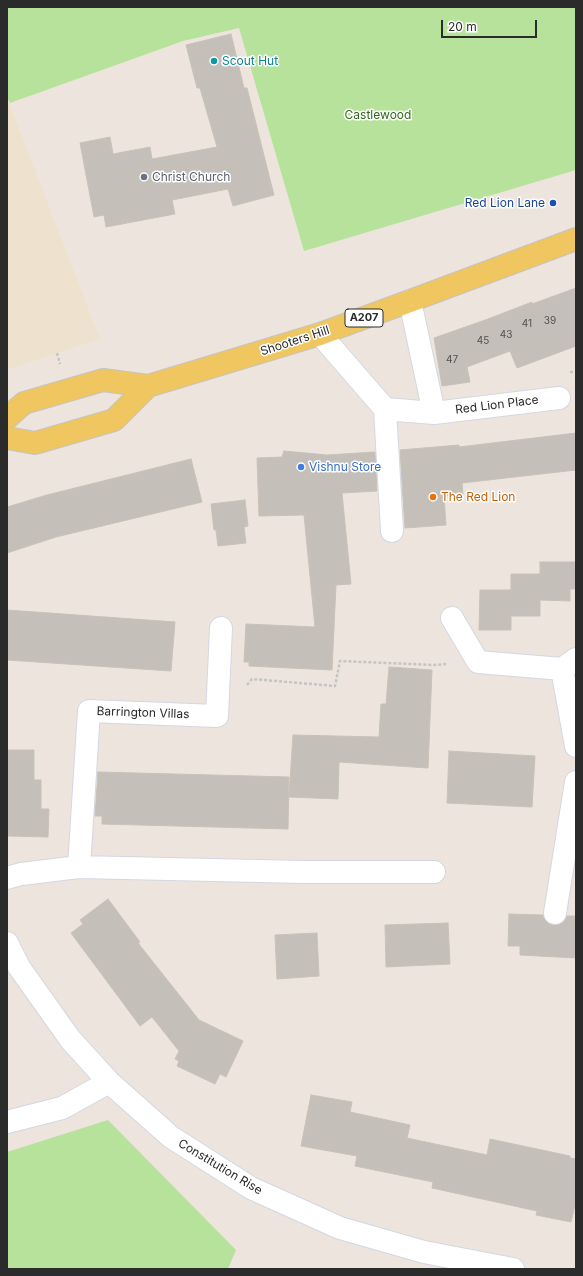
<!DOCTYPE html>
<html>
<head>
<meta charset="utf-8">
<style>
	body { margin:0 }
	#map { position:relative; width:583px; height:1276px; overflow:hidden; background:#ede5dd; font-family:Inter,sans-serif }
	canvas { display:block }
	.frame { position:absolute; inset:0; border:8px solid #2b2b2b; pointer-events:none }
	.scale { position:absolute; left:441px; top:20px; width:96px; height:18px; box-sizing:border-box; border:2px solid #2b2b2b; border-top:0; padding-left:5px; font-size:12px; line-height:14px; white-space:nowrap; color:#2b2b2b; -webkit-text-stroke:3px #fff; paint-order:stroke }
</style>
</head>
<body>
<div id="map">
<canvas width="583" height="1276"></canvas>
<div class="frame"></div>
<div class="scale">20 m</div>
</div>
<script>
const g = document.querySelector('canvas').getContext('2d');
g.lineJoin = 'round';
function paint(path, color) { g.fillStyle = color; g.fill(path, 'evenodd'); }
const shape = rows => new Path2D(rows.map(r => 'M' + r).join(''));
function trace(path, color, width, dash) { g.strokeStyle = color; g.lineWidth = width; g.lineCap = dash ? 'butt' : 'round'; g.setLineDash(dash || []); g.stroke(path); }
function drawText(font, color, halo, rows, align = 'center') {
  g.font = font + ' Inter,sans-serif'; g.lineWidth = 3; g.setLineDash([]); g.textBaseline = 'middle'; g.strokeStyle = halo; g.fillStyle = color; for (const [text, x, y, turn = 0] of rows) {
    g.save(); g.translate(x, y); g.rotate((+turn || 0) * Math.PI / 180); g.textAlign = isNaN(turn) ? turn : align; if (halo) g.strokeText(text, 0, 0); g.fillText(text, 0, 0); g.restore();
  }
}
paint(shape([
	[7,97,100,339,7,370]
]), '#eee1cd');
paint(shape([
	[7,7,576,7,576,170,304,251,239,28,183,41,10,103,7,97],
	[108,1120,236,1250,228,1269,7,1269,7,1152]
]), '#b7e29b');
const building = shape([
	[231,34,244,88,247,88,274,195,233,206,228,189,172,200,175,214,106,227,104,215,94,217,80,143,110,137,113,154,150,147,152,159,217,147,200,88,197,88,186,45,231,34],
	[576,288,576,346,517,368,510,351,467,367,470,382,442,386,434,338,488,319,532,302,532,304,576,288],
	[576,433,576,470,462,483,463,495,444,496,446,525,405,528,400,450,459,445,459,447,576,433],
	[284,451,327,455,375,452,377,491,342,493,351,584,336,585,332,670,249,666,249,662,244,662,246,624,315,627,304,515,259,516,257,458,282,457,284,451],
	[191,459,202,502,56,537,7,553,7,507,47,495,191,459],
	[245,500,248,526,244,527,246,543,218,546,216,530,214,530,211,504,245,500],
	[540,562,576,562,576,589,570,589,570,601,540,600,540,616,511,616,511,630,479,630,480,590,511,590,511,574,540,574,540,562],
	[7,610,175,622,171,671,7,660,7,610],
	[389,667,432,670,428,768,339,762,338,799,289,797,293,735,379,737,381,704,386,704,389,667],
	[7,750,34,750,34,780,41,780,41,809,49,809,48,837,8,836,7,750],
	[449,751,535,756,532,807,447,803,449,751],
	[98,772,289,777,288,829,102,824,102,816,95,816,98,772],
	[108,899,140,942,138,943,199,1020,243,1041,226,1077,220,1074,215,1084,177,1066,179,1061,175,1059,179,1051,152,1017,140,1026,71,933,83,924,80,920,108,899],
	[509,914,543,915,547,922,553,925,560,924,564,921,567,916,576,916,576,958,520,955,520,946,508,946,509,914],
	[448,923,450,964,386,967,385,925,448,923],
	[317,933,319,976,277,979,275,935,317,933],
	[311,1095,352,1102,350,1112,410,1125,407,1138,487,1155,490,1139,570,1156,570,1158,576,1159,576,1201,571,1222,536,1215,537,1211,432,1188,433,1182,355,1166,357,1156,301,1146,311,1095]
]);
paint(building, '#c5bfba');
trace(building, '#c8c1b7', 1);
const minor = shape([
	[410,301,434,413,559,398],
	[320,334,385,409,434,413],
	[385,409,392,531],
	[452,618,478,662,562,669,576,659],
	[562,669,576,746],
	[79,867,89,711,217,716,221,628],
	[7,878,21,874,79,867,303,872,434,872],
	[555,913,576,782],
	[7,943,19,967,70,1039,109,1082,171,1137,251,1188,340,1228,424,1252,513,1269],
	[7,1122,62,1108,109,1082]
]);
const primary = shape([
	[7,418,24,403,103,380,148,386,320,334,410,301,576,239],
	[7,438,35,443,114,420,148,386]
]);
trace(minor, '#d3d7e3', 24);
trace(primary, '#c4c4c4', 24);
trace(shape([
	[57,353,60,364],
	[570,372,576,372],
	[247,685,252,679,335,686,340,661,434,665,446,664]
]), '#c4c4c4', 2.5, [3, 2]);
trace(minor, '#fff', 22);
trace(primary, '#efc660', 22);
for (const [x, y, r, color] of [
	[214,61,4,"#0f9aa8"],
	[144,177,4,"#6b7280"],
	[553,203,4,"#1a4fb4"],
	[301,467,4,"#3f7fe0"],
	[433,497,4,"#e8710a"]
]) { const dot = new Path2D(); dot.arc(x, y, r, 0, 2 * Math.PI); g.fillStyle = color; g.fill(dot); trace(dot, '#fff', 1.5); }
drawText('10px', '#52504f', null, [
	["39",550,321],
	["41",527,324],
	["43",506,335],
	["45",483,341],
	["47",452,360]
]);
for (const [x, y, w] of [
	[364,318,38]
]) { const box = new Path2D(); box.roundRect(x - w / 2, y - 9, w, 18, 3); g.fillStyle = '#fff'; g.fill(box); trace(box, '#2b2b2b', 1); }
drawText('bold 11px', '#2b2b2b', null, [
	["A207",364,318]
]);
drawText('12px', '#0d838f', '#fff', [
	["Scout Hut",222,61]
], 'left');
drawText('12px', '#2f681b', '#fff', [
	["Castlewood",378,115]
]);
drawText('12px', '#5b616d', '#fff', [
	["Christ Church",152,177]
], 'left');
drawText('12px', '#164399', '#fff', [
	["Red Lion Lane",545,203]
], 'right');
drawText('12px', '#2b2b2b', '#fff', [
	["Shooters Hill",295,341,-18],
	["Red Lion Place",497,405,-7],
	["Barrington Villas",143,713,2],
	["Constitution Rise",220,1167,31]
]);
drawText('12px', '#366cbe', '#fff', [
	["Vishnu Store",309,467]
], 'left');
drawText('12px', '#c56008', '#fff', [
	["The Red Lion",441,497]
], 'left');
</script>
</body>
</html>
